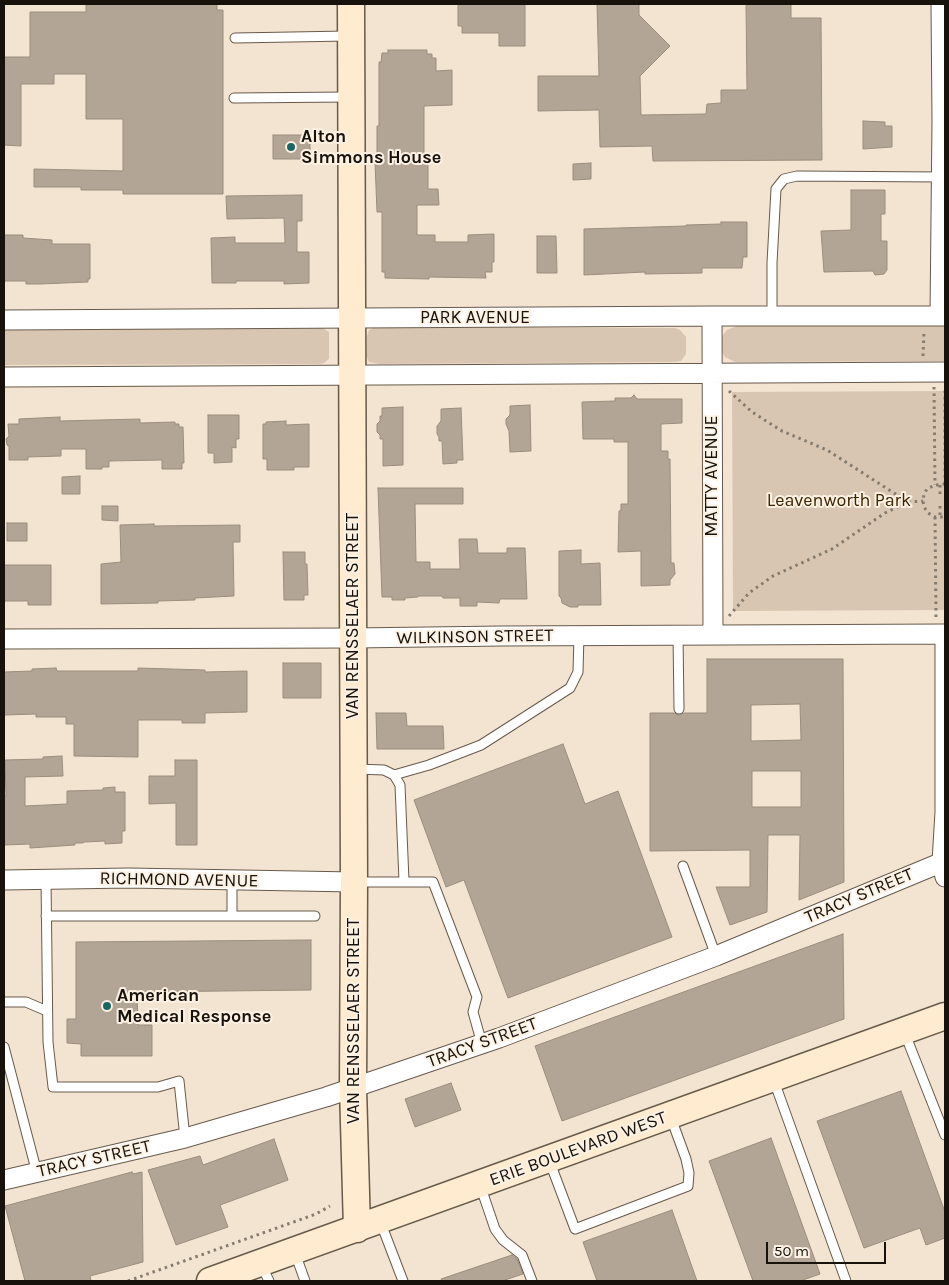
<!DOCTYPE html>
<html>
<head>
<meta charset="utf-8">
<style>
	body { margin:0 }
	#map { position:relative; width:949px; height:1285px; overflow:hidden; background:#f3e4d2; font-family:Karla,sans-serif }
	canvas { display:block }
	.frame { position:absolute; inset:0; border:5px solid #17120c; pointer-events:none }
	.scale { position:absolute; left:766px; top:1242px; width:120px; height:22px; box-sizing:border-box; border:2px solid #17120c; border-top:0; padding-left:6px; font-size:15px; line-height:18px; white-space:nowrap; color:#17120c; -webkit-text-stroke:4px #fdf1e3; paint-order:stroke }
</style>
</head>
<body>
<div id="map">
<canvas width="949" height="1285"></canvas>
<div class="frame"></div>
<div class="scale">50 m</div>
</div>
<script>
const g = document.querySelector('canvas').getContext('2d');
g.lineJoin = 'round';
function paint(path, color) { g.fillStyle = color; g.fill(path, 'evenodd'); }
const shape = rows => new Path2D(rows.map(r => 'M' + r).join(''));
function trace(path, color, width, dash) { g.strokeStyle = color; g.lineWidth = width; g.lineCap = dash ? 'butt' : 'round'; g.setLineDash(dash || []); g.stroke(path); }
function drawText(font, color, halo, rows, align = 'center') {
  g.font = font + ' Karla,sans-serif'; g.lineWidth = 4; g.setLineDash([]); g.textBaseline = 'middle'; g.strokeStyle = halo; g.fillStyle = color; for (const [text, x, y, turn = 0] of rows) {
    g.save(); g.translate(x, y); g.rotate((+turn || 0) * Math.PI / 180); g.textAlign = isNaN(turn) ? turn : align; if (halo) g.strokeText(text, 0, 0); g.fillText(text, 0, 0); g.restore();
  }
}
paint(shape([
	[945,324,945,361,735,362,725,357,721,351,720,343,722,336,727,330,740,325],
	[375,327,675,328,680,330,686,337,686,354,681,361,675,362,379,364,369,362,366,355,367,336,369,330],
	[323,328,329,332,329,359,324,363,320,364,4,365,4,329],
	[945,391,945,610,733,611,732,392]
]), '#d8c6b2');
const building = shape([
	[86,4,217,4,217,10,223,10,223,194,123,194,123,190,81,190,81,187,34,187,34,169,123,171,123,119,86,119,86,74,54,74,54,84,21,84,21,146,4,145,4,57,30,57,30,12,86,12,86,4],
	[458,4,525,4,525,46,499,46,499,33,462,33,462,26,458,26,458,4],
	[597,4,639,4,639,15,670,46,640,76,641,115,706,114,707,104,721,103,721,90,747,90,746,4,791,4,791,18,821,18,822,160,653,161,652,146,600,147,599,110,538,111,538,76,599,76,597,4],
	[388,50,427,50,427,54,432,54,432,58,436,58,436,71,452,70,452,105,424,106,424,162,428,162,428,189,438,189,439,205,417,205,417,235,435,235,435,242,468,242,468,235,494,234,494,262,492,262,492,272,485,272,486,278,429,277,429,279,385,278,385,272,382,272,382,212,377,212,375,162,377,162,377,126,379,126,379,62,381,62,382,53,388,53,388,50],
	[863,121,885,122,885,126,892,126,892,147,863,149,863,121],
	[273,135,310,135,310,159,273,159,273,135],
	[591,163,591,179,573,180,573,164,591,163],
	[851,190,885,190,885,214,881,214,881,241,887,241,887,270,884,274,875,275,873,271,824,272,821,231,851,230,851,190],
	[302,195,302,221,297,221,297,252,309,252,309,283,284,284,284,281,236,281,236,283,212,283,211,238,235,237,235,243,285,243,284,218,227,219,226,196,302,195],
	[721,222,747,222,747,257,743,257,742,268,702,268,702,273,645,274,645,272,584,275,584,229,686,226,686,225,721,224,721,222],
	[4,235,23,235,23,238,52,240,52,244,90,244,90,279,88,279,88,282,40,284,26,284,26,281,4,281,4,235],
	[537,236,556,236,557,273,537,273,537,236],
	[634,395,637,399,682,399,682,423,661,424,661,451,668,451,668,459,670,459,671,563,674,563,675,574,670,580,670,585,641,586,641,551,618,552,619,511,621,510,621,504,628,504,628,442,614,442,614,439,583,439,582,402,615,401,615,398,631,398,634,395],
	[530,405,531,451,510,452,509,431,506,424,506,419,510,415,510,406,530,405],
	[403,407,403,465,383,466,383,439,380,439,380,435,377,432,377,424,380,421,380,416,382,416,382,408,403,407],
	[461,408,463,460,457,460,457,463,443,464,442,441,439,441,439,437,437,434,437,426,441,421,441,409,461,408],
	[208,415,239,415,239,439,236,439,236,448,232,447,232,462,214,463,214,453,208,453,208,415],
	[60,417,60,421,140,419,140,423,175,422,175,424,179,424,179,427,183,427,184,463,182,463,182,469,162,469,162,460,109,461,109,467,102,467,102,469,86,469,86,449,61,449,61,456,28,457,28,460,9,460,9,446,7,445,6,439,9,436,8,424,19,424,19,419,60,417],
	[286,421,286,425,309,424,309,467,294,467,294,470,267,470,267,459,263,459,263,424,266,424,266,422,286,421],
	[80,476,80,494,62,494,62,477,80,476],
	[378,488,463,488,463,504,415,504,416,562,430,562,430,569,460,569,459,539,477,539,478,553,507,553,507,548,525,548,527,599,500,599,499,603,477,602,477,606,460,606,460,598,443,598,442,596,418,596,418,597,405,598,405,600,392,600,392,597,382,597,378,488],
	[102,506,118,506,118,521,102,520,102,506],
	[7,523,27,523,27,541,7,541,7,523],
	[154,524,154,526,240,525,240,542,233,542,234,596,195,598,195,600,158,601,158,603,101,604,101,564,121,562,120,525,154,524],
	[581,550,581,564,600,563,601,605,578,605,578,607,570,607,562,603,561,598,559,596,559,551,581,550],
	[283,552,305,552,305,564,307,564,308,595,304,595,304,600,284,600,283,552],
	[4,565,51,565,51,605,28,605,28,601,4,601,4,565],
	[707,659,843,659,844,882,799,900,800,835,768,835,767,912,730,925,716,887,750,887,750,850,650,851,650,713,674,713,679,715,684,713,707,713,707,659],
	[800,704,801,740,751,741,751,705,800,704],
	[752,771,801,771,801,807,752,807,752,771],
	[283,663,321,663,321,698,283,698,283,663],
	[56,668,57,671,138,671,138,668,205,670,205,672,247,671,247,712,205,713,205,723,182,723,182,720,138,720,138,757,74,756,74,724,66,724,66,717,36,717,36,714,4,715,4,672,32,671,32,669,56,668],
	[376,713,406,713,407,726,443,726,444,749,377,749,376,713],
	[563,744,585,804,618,791,672,937,508,998,464,880,446,887,414,800,563,744],
	[62,756,63,776,25,777,25,806,67,804,67,791,103,790,103,788,115,787,115,792,125,792,125,831,122,831,122,843,105,844,105,841,84,842,83,843,75,843,75,845,30,848,30,844,4,845,4,796,6,796,5,760,43,759,43,757,62,756],
	[175,760,197,760,197,845,176,845,176,803,149,804,149,776,175,776,175,760],
	[843,934,844,1019,562,1121,535,1046,843,934],
	[311,940,311,990,137,992,138,1025,152,1025,152,1056,81,1056,81,1044,67,1043,67,1019,76,1019,76,942,311,940],
	[451,1083,461,1110,415,1127,405,1099,451,1083],
	[901,1091,945,1212,945,1238,926,1245,920,1228,864,1248,817,1121,901,1091],
	[771,1138,820,1274,800,1281,753,1281,709,1161,771,1138],
	[274,1139,288,1180,220,1205,228,1227,176,1245,148,1170,200,1156,203,1165,274,1139],
	[132,1172,133,1174,142,1172,143,1262,90,1276,91,1281,25,1281,5,1206,132,1172],
	[672,1210,697,1281,597,1281,583,1242,672,1210],
	[512,1255,517,1259,523,1274,502,1281,442,1281,441,1279,512,1255]
]);
paint(building, '#b3a595');
trace(building, '#9b8d7d', 1);
const lane = shape([
	[235,38,348,36],
	[234,98,348,97],
	[772,317,772,263,776,189,784,179,797,176,942,177],
	[678,635,679,709],
	[356,769,384,770,394,775,400,785,404,881],
	[394,775,429,765,481,745,570,688,578,672,579,635],
	[683,866,716,956],
	[46,880,48,1042,53,1087,158,1087,179,1081,185,1138],
	[357,882,433,882,477,997,473,1012,482,1044],
	[46,916,315,916],
	[232,916,232,880],
	[4,1002,26,1002,47,1011],
	[905,1034,945,1135],
	[4,1047,37,1173],
	[774,1081,846,1281],
	[549,1160,575,1229,688,1186,689,1173,686,1159,671,1118],
	[480,1185,495,1229,503,1240,522,1255,532,1281],
	[380,1221,403,1281],
	[295,1253,305,1281],
	[261,1264,269,1281]
]);
const street = shape([
	[712,316,713,635],
	[940,316,942,121,941,4],
	[4,320,712,316,945,316],
	[4,377,945,372],
	[945,634,945,812,942,862,945,877],
	[4,639,353,638,502,636,945,634],
	[4,880,129,878,354,882],
	[4,1180,185,1138,326,1097,499,1038,716,956,945,861]
]);
const secondary = shape([
	[351,4,354,882,353,1088,357,1229],
	[210,1281,945,1016]
]);
trace(lane, '#675a4b', 11);
trace(street, '#675a4b', 21);
trace(secondary, '#675a4b', 29);
trace(shape([
	[923,356,924,332],
	[934,387,935,485],
	[729,391,752,412,782,431,827,450,908,502],
	[945,484,945,387],
	[945,484,935,485,927,489,924,494,923,501,924,507,928,513,935,517,945,517],
	[940,494,940,484],
	[940,506,940,518],
	[935,517,936,618],
	[729,616,749,593,773,576,832,549,885,513,908,502,923,501],
	[128,1281,316,1214,330,1206]
]), '#857b6f', 3, [2.5, 4]);
trace(lane, '#fff', 9);
trace(street, '#fff', 19);
trace(secondary, '#ffebd0', 26);
for (const [x, y, r, color] of [
	[291,147,5,"#196766"],
	[107,1006,5,"#196766"]
]) { const dot = new Path2D(); dot.arc(x, y, r, 0, 2 * Math.PI); g.fillStyle = color; g.fill(dot); trace(dot, '#fdf1e3', 2); }
drawText('bold 18px', '#17120c', '#fdf1e3', [
	["Alton",301,137],
	["Simmons House",301,158],
	["American",117,996],
	["Medical Response",117,1017]
], 'left');
drawText('18px', '#17120c', '#fdf1e3', [
	["PARK AVENUE",475,318],
	["MATTY AVENUE",712,476,-90],
	["VAN RENSSELAER STREET",353,616,-90],
	["WILKINSON STREET",475,637,-1],
	["RICHMOND AVENUE",179,880,1],
	["TRACY STREET",859,896,-23],
	["VAN RENSSELAER STREET",354,1021,-90],
	["TRACY STREET",482,1043,-20],
	["ERIE BOULEVARD WEST",578,1149,-20],
	["TRACY STREET",94,1159,-13]
]);
drawText('18px', '#3d2400', '#fdf1e3', [
	["Leavenworth Park",839,501]
]);
</script>
</body>
</html>
